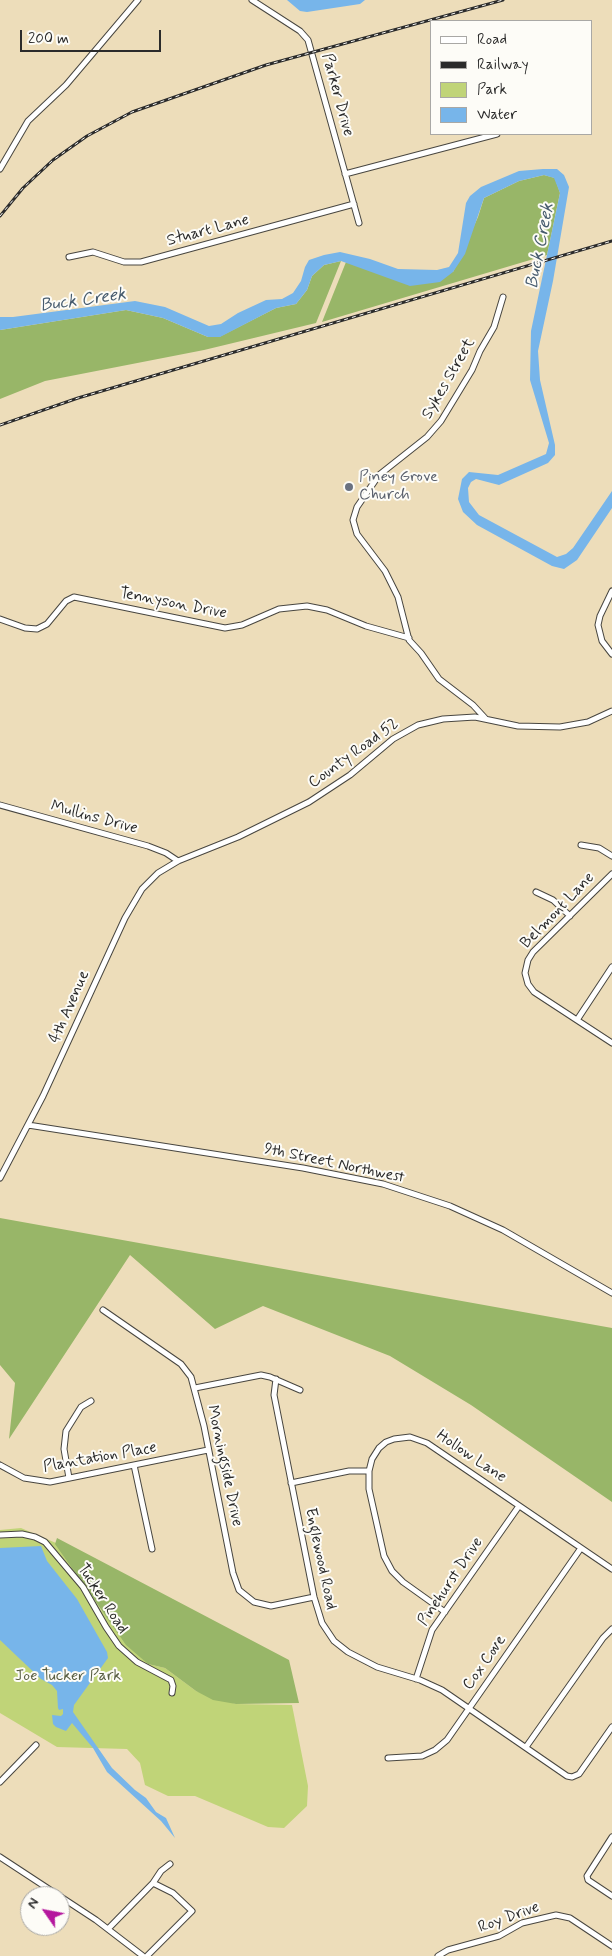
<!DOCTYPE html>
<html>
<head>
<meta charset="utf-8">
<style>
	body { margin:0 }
	#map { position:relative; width:612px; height:1956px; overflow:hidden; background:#edddba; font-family:Mynerve,sans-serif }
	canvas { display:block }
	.legend { position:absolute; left:430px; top:20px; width:162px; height:115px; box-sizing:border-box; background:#fdfcf7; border:1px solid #a9a8a5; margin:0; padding:6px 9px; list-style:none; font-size:15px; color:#2b2b2b }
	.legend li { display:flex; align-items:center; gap:10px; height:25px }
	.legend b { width:25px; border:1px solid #a9a8a5 }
	.north { position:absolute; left:20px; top:1886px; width:50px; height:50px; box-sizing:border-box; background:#fdfcf7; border:1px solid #a9a8a5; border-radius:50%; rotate:303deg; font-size:14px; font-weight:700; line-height:20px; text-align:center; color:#2b2b2b }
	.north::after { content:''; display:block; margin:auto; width:18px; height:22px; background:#b5179e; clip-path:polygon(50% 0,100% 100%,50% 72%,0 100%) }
	.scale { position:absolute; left:20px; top:30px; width:141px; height:22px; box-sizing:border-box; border:2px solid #2b2b2b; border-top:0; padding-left:6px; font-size:15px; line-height:18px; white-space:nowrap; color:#2b2b2b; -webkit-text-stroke:4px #fdfcf7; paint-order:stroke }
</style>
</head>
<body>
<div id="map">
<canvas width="612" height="1956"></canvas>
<ul class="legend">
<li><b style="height:6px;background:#fff"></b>Road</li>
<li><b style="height:6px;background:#2b2b2b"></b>Railway</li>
<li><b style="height:14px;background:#c0d478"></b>Park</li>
<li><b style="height:14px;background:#77b5ea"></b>Water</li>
</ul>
<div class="north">N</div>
<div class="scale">200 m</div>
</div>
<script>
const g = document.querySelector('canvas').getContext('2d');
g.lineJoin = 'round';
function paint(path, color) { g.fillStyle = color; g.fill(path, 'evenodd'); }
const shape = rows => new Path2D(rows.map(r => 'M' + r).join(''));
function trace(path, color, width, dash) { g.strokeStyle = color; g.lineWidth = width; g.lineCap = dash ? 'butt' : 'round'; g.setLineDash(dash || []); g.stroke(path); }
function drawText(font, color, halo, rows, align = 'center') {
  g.font = font + ' Mynerve,sans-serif'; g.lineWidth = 4; g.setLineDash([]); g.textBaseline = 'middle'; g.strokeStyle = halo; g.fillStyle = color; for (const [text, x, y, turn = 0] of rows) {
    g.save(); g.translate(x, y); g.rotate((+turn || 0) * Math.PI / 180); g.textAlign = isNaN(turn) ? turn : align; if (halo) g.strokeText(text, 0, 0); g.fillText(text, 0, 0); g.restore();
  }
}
paint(shape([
	[21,1528,56,1543,101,1610,148,1664,165,1668,196,1691,236,1704,292,1705,308,1786,307,1806,284,1828,268,1827,195,1796,168,1796,145,1785,140,1763,127,1749,57,1747,0,1713,0,1530]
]), '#c0d478');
paint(shape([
	[544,175,555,178,560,193,547,255,322,322,346,262,370,270,453,272,478,217,484,198,519,181],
	[341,261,316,323,204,350,45,381,0,399,0,330,126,310,163,318,208,337,219,337,276,308,296,304,307,290,312,276,324,265],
	[0,1218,612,1328,612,1502,471,1405,390,1356,263,1306,215,1329,130,1255,9,1439,15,1383,0,1365],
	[57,1538,289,1660,299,1703,236,1704,213,1700,196,1691,165,1668,148,1664,126,1645,55,1544]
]), '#98b668');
paint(shape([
	[287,0,365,0,360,4,307,12,300,11],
	[543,169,557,169,564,175,569,187,553,281,538,351,540,380,555,445,555,455,548,463,499,485,476,479,471,482,468,488,469,502,479,515,557,557,566,554,573,548,612,491,612,508,577,560,564,569,552,566,477,525,463,512,458,499,462,479,469,472,498,475,546,454,549,443,530,380,531,331,560,193,554,178,544,175,519,181,484,198,465,254,453,272,440,282,410,286,341,261,324,265,312,276,307,290,296,304,276,308,220,337,208,337,163,318,126,310,0,330,0,317,13,317,135,301,165,307,209,326,221,324,238,313,266,300,282,299,293,293,301,281,305,267,309,260,324,255,340,252,370,259,398,269,437,270,449,267,458,253,466,203,470,196,481,187,519,171],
	[41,1546,47,1561,77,1599,107,1652,108,1658,74,1705,73,1712,112,1768,135,1790,146,1798,156,1812,166,1818,175,1838,161,1821,107,1772,93,1748,72,1723,66,1731,56,1727,53,1724,52,1715,61,1716,63,1714,63,1709,59,1710,58,1708,57,1691,52,1685,41,1679,0,1640,0,1548]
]), '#77b5ea');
const minor = shape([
	[252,0,300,31,308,40,359,223],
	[0,169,28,121,66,85,138,0],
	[345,174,497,134],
	[69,257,93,252,124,262,141,262,354,204],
	[612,591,600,616,598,625,602,641,612,654],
	[0,619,25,628,37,629,47,624,66,601,74,597,225,628,242,625,279,609,307,606,327,610,366,626,409,638],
	[485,718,473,705,439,679,421,653,409,640,398,597,385,571,357,534,353,520,357,507,379,475,427,437,441,421,472,370,480,351,494,327,503,297],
	[0,805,148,846,166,853,178,861],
	[581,845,599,848,612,856],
	[612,874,533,952,528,960,525,973,528,984,534,992,612,1043],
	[536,892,553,900,570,916],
	[577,1020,612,967],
	[28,1125,303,1168,383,1184,450,1206,503,1230,612,1293],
	[0,1178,43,1096,125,918,142,889,158,873,178,861,238,837,309,802,350,775,393,739,418,725,443,719,475,717,518,726,560,727,588,722,612,711],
	[103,1310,181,1364,191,1377,204,1426,233,1573,239,1590,254,1602,271,1606,314,1597],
	[276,1379,274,1395,314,1597,322,1623,334,1641,348,1652,377,1667,420,1680,442,1690,567,1776,572,1777,579,1774,612,1727],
	[195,1388,261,1375,270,1377,300,1390],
	[0,1465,24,1478,50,1482,208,1450],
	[134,1465,152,1549],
	[69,1478,64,1449,66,1431,81,1407,91,1401],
	[291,1483,349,1471,369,1471],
	[0,1535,22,1534,35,1537,45,1542,83,1587,106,1627,119,1646,137,1662,171,1680,173,1686,172,1693],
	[445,1612,403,1582,392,1571,384,1556,369,1489,369,1471,372,1459,379,1448,386,1442,394,1439,410,1437,427,1443,612,1569],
	[416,1679,432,1630,519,1506],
	[526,1747,603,1638,612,1629],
	[388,1758,422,1756,435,1750,447,1740,581,1548],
	[0,1782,36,1745],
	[612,1837,587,1876,588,1880,612,1896],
	[0,1857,96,1920,143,1956],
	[153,1883,161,1871,170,1864],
	[108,1929,153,1883,173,1893,192,1911,147,1956],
	[438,1956,448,1950,499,1936,522,1923,556,1915,570,1918,612,1946]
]);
trace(minor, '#484640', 7);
trace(minor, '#fff', 5);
const rail = shape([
	[0,216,23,188,53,160,87,136,132,112,266,65,503,0],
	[0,425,78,398,612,241]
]);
trace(rail, '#2b2b2b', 3);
trace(rail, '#fdfcf7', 1, [4]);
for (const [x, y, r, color] of [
	[349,487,5,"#6b7280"]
]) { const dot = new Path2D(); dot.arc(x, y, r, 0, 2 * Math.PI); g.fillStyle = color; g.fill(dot); trace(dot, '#fdfcf7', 2); }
drawText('16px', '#2b2b2b', '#fdfcf7', [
	["Parker Drive",337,95,75],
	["Stuart Lane",208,231,-15],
	["Sykes Street",449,379,-60],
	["Tennyson Drive",173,604,11],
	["County Road 52",354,754,-36],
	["Mullins Drive",94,818,15],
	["Belmont Lane",558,911,-46],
	["4th Avenue",70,1007,-66],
	["9th Street Northwest",334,1164,12],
	["Hollow Lane",471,1457,34],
	["Plantation Place",100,1458,-10],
	["Morningside Drive",224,1466,78],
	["Englewood Road",320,1559,78],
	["Pinehurst Drive",451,1582,-56],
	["Tucker Road",102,1599,57],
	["Cox Cove",485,1663,-55],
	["Roy Drive",509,1918,-20]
]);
drawText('16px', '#5b616d', '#fdfcf7', [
	["Piney Grove",359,478],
	["Church",359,496]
], 'left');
drawText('16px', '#585e42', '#fdfcf7', [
	["Joe Tucker Park",68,1677]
]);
drawText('italic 18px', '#465b6e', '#fdfcf7', [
	["Buck Creek",541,246,-79],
	["Buck Creek",83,301,-8]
]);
</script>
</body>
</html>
